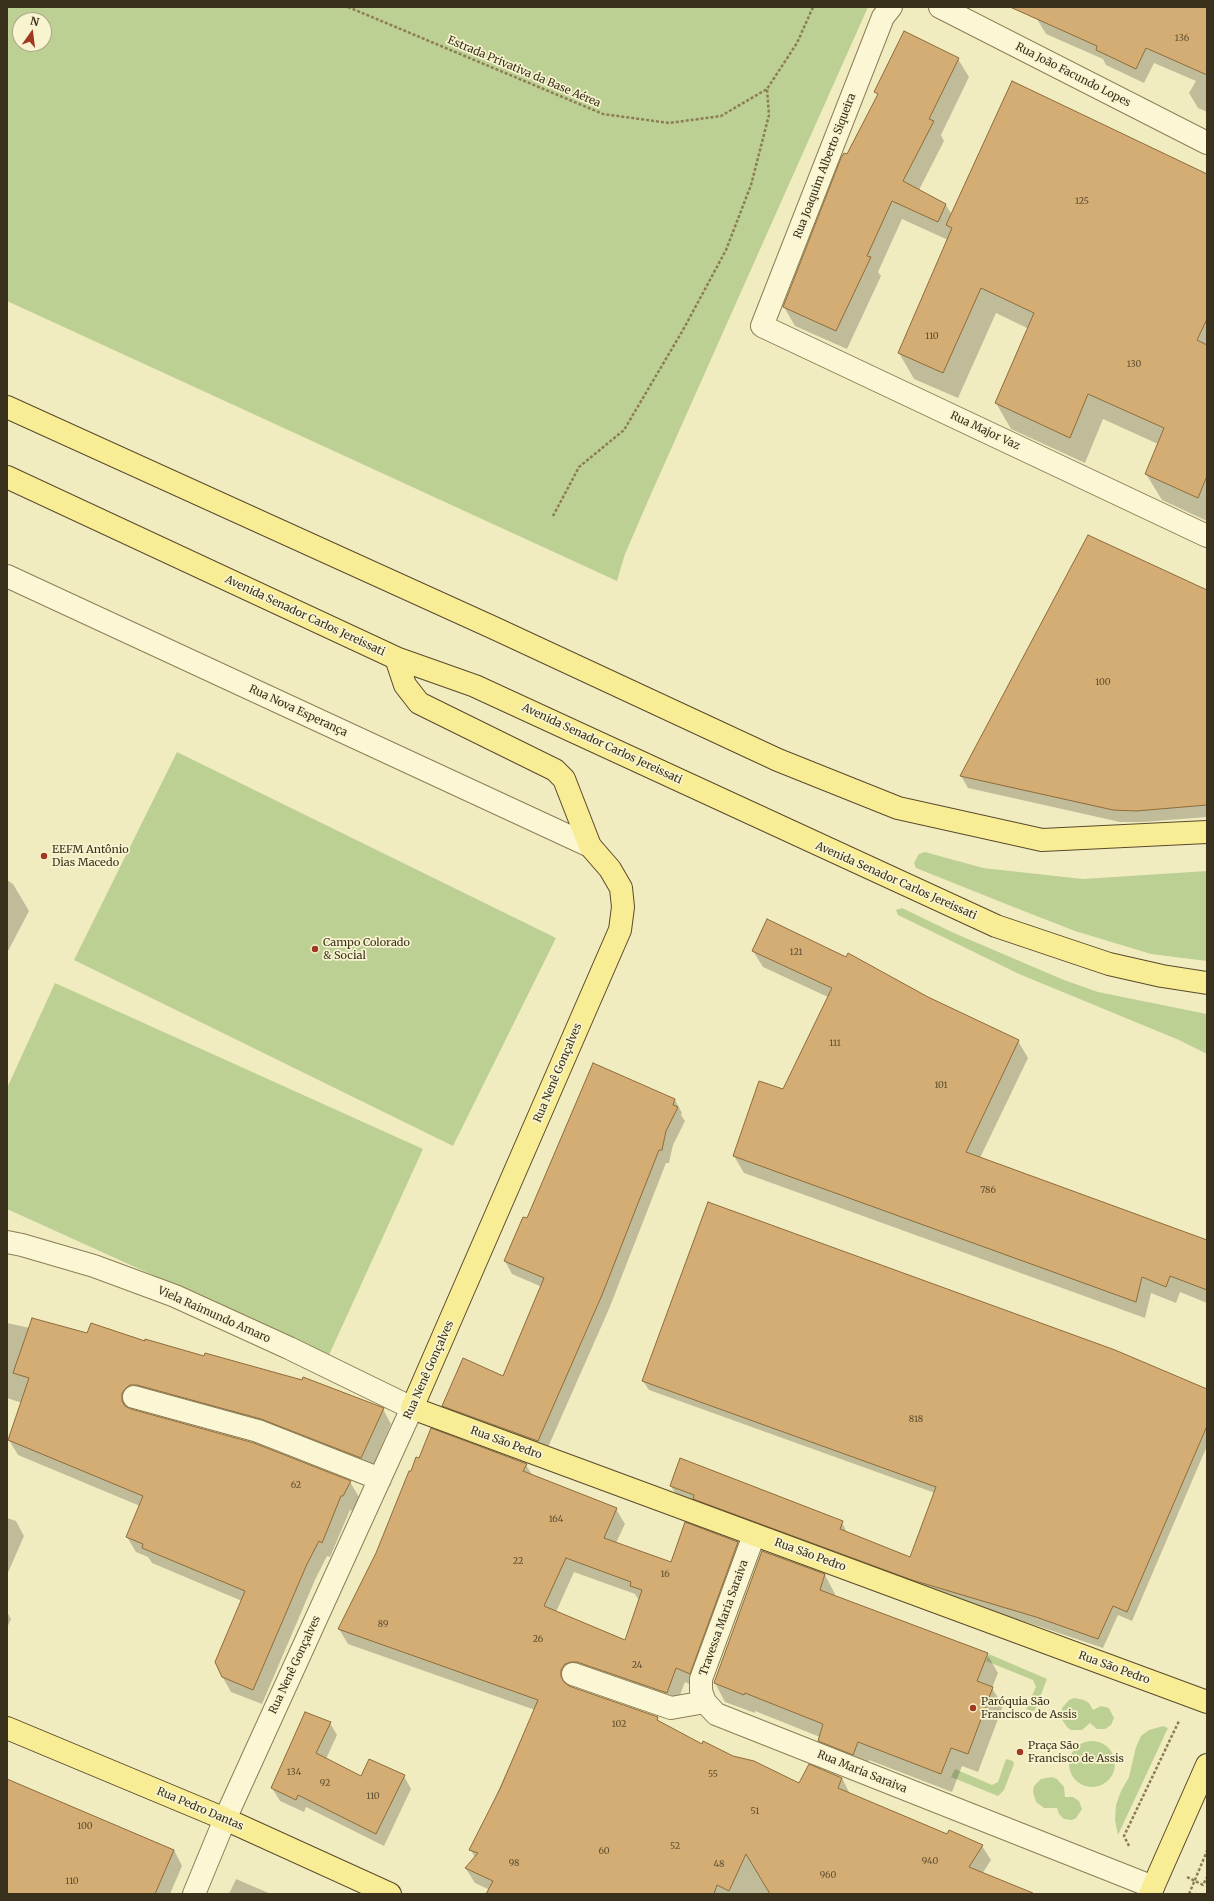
<!DOCTYPE html>
<html>
<head>
<meta charset="utf-8">
<style>
	body { margin:0 }
	#map { position:relative; width:1214px; height:1901px; overflow:hidden; background:#f1ecc0; font-family:Merriweather,serif }
	canvas { display:block }
	.frame { position:absolute; inset:0; border:8px solid #3a311c; pointer-events:none }
	.north { position:absolute; left:12px; top:12px; width:40px; height:40px; box-sizing:border-box; background:#f8f4d0; border:1px solid #aca688; border-radius:50%; rotate:14deg; font-size:11px; font-weight:700; line-height:16px; text-align:center; color:#3a311c }
	.north::after { content:''; display:block; margin:auto; width:14px; height:18px; background:#a03922; clip-path:polygon(50% 0,100% 100%,50% 72%,0 100%) }
</style>
</head>
<body>
<div id="map">
<canvas width="1214" height="1901"></canvas>
<div class="frame"></div>
<div class="north">N</div>
</div>
<script>
const g = document.querySelector('canvas').getContext('2d');
g.lineJoin = 'round';
function paint(path, color) { g.fillStyle = color; g.fill(path, 'evenodd'); }
const shape = rows => new Path2D(rows.map(r => 'M' + r).join(''));
function trace(path, color, width, dash) { g.strokeStyle = color; g.lineWidth = width; g.lineCap = dash ? 'butt' : 'round'; g.setLineDash(dash || []); g.stroke(path); }
function drawText(font, color, halo, rows, align = 'center') {
  g.font = font + ' Merriweather,serif'; g.lineWidth = 3.5; g.setLineDash([]); g.textBaseline = 'middle'; g.strokeStyle = halo; g.fillStyle = color; for (const [text, x, y, turn = 0] of rows) {
    g.save(); g.translate(x, y); g.rotate((+turn || 0) * Math.PI / 180); g.textAlign = isNaN(turn) ? turn : align; if (halo) g.strokeText(text, 0, 0); g.fillText(text, 0, 0); g.restore();
  }
}
paint(shape([
	[7,7,868,7,651,494,625,554,617,581,7,301],
	[20,20,44,20,44,44,20,44],
	[177,752,556,938,453,1146,74,960],
	[925,852,983,868,1083,879,1207,871,1207,961,1151,954,1075,931,1016,908,916,868,914,863,919,854],
	[902,908,954,933,1064,980,1098,992,1207,1014,1207,1054,1179,1040,1019,974,898,915,896,910],
	[55,983,423,1149,329,1355,7,1209,7,1088],
	[989,1654,1047,1679,1035,1710,1032,1711,1026,1709,1036,1687,1033,1680,986,1661],
	[1074,1698,1084,1700,1089,1703,1093,1710,1101,1706,1109,1708,1114,1718,1111,1725,1105,1729,1097,1729,1090,1723,1082,1730,1071,1730,1067,1727,1061,1718,1062,1708,1069,1700],
	[1163,1726,1168,1728,1118,1835,1115,1820,1116,1805,1121,1791,1129,1777,1136,1747,1141,1736,1149,1730],
	'1069 1764a23 23 0 1 1 46 0a23 23 0 1 1-46 0Z',
	[1006,1759,1013,1761,1014,1764,1004,1790,998,1796,951,1777,955,1769,992,1785,998,1782],
	[1052,1777,1057,1779,1064,1787,1065,1797,1073,1797,1079,1801,1082,1809,1076,1818,1072,1820,1064,1819,1059,1814,1057,1808,1044,1808,1036,1802,1033,1792,1034,1786,1041,1779]
]), '#bdd093');
paint(shape([
	[1023,7,1207,7,1207,112,1198,108,1189,93,1196,81,1154,63,1144,83,1106,65,1103,59,1046,34,1037,19],
	[958,59,969,77,941,135,944,141,919,190,946,205,952,215,1207,176,1207,521,1162,500,1146,474,1158,444,1103,419,1085,463,1011,429,996,403,1029,329,996,313,958,398,914,379,899,353,948,240,902,219,878,272,881,276,847,349,795,326,784,307,848,156,878,96,876,92],
	[1089,537,1207,590,1207,817,1143,822,1120,822,968,788,961,776],
	[7,880,13,884,29,911,7,953],
	[753,951,927,998,1018,1041,1028,1058,980,1158,1207,1241,1207,1303,1180,1292,1176,1303,1151,1293,1145,1318,744,1173,734,1156,784,1090,828,997,763,967],
	[675,1100,682,1113,681,1115,685,1121,673,1145,669,1163,666,1163,609,1309,545,1454,450,1419,443,1406,503,1377,542,1287,512,1274,505,1261,527,1220],
	[7,1323,30,1328,146,1342,383,1409,391,1424,370,1473,134,1403,130,1409,350,1482,359,1497,352,1511,350,1510,330,1557,327,1556,315,1580,262,1704,231,1692,222,1676,242,1601,152,1563,148,1557,136,1552,127,1537,140,1506,18,1455,9,1440,22,1403,7,1398],
	[643,1381,1207,1390,1207,1446,1132,1621,1118,1615,1103,1648,1035,1625,918,1589,676,1495,671,1486,842,1522,847,1533,911,1558,935,1493,649,1390],
	[526,1465,533,1476,616,1509,625,1524,616,1543,672,1563,737,1543,746,1558,698,1688,685,1682,675,1708,573,1679,569,1687,657,1718,660,1723,702,1745,799,1784,842,1778,850,1794,948,1836,982,1846,991,1860,982,1874,1013,1894,492,1894,490,1890,475,1883,466,1869,475,1858,471,1850,535,1710,348,1644,339,1629],
	[574,1572,635,1594,640,1602,626,1641,556,1612],
	[7,1518,16,1521,24,1536,7,1575],
	[825,1575,835,1594,834,1596,987,1654,998,1673,992,1688,1003,1706,978,1772,962,1766,952,1792,869,1760,863,1773,830,1760,819,1741,820,1737,755,1711,755,1713,725,1702,715,1683],
	[7,1612,11,1619,7,1628],
	[330,1723,337,1735,326,1759,361,1777,404,1776,411,1789,384,1846,306,1807,304,1812,280,1801,272,1788],
	[7,1780,174,1850,182,1866,170,1894,7,1894],
	[236,1879,271,1894,229,1894]
]), '#0003');
const building = shape([
	[1010,7,1207,7,1207,75,1146,48,1136,69,1096,50,1097,46,1010,7],
	[904,31,959,58,929,119,934,121,903,181,946,204,938,222,892,201,867,256,871,257,836,331,783,307,841,158,844,153,847,154,878,94,874,92,904,31],
	[1012,81,1207,174,1207,319,1197,340,1207,345,1207,476,1198,498,1145,474,1164,428,1088,394,1070,438,995,403,1034,313,981,288,943,373,898,353,952,228,946,225,1012,81],
	[1088,535,1207,590,1207,805,1136,811,1113,810,960,776,1088,535],
	[767,919,846,957,848,953,928,997,1019,1040,966,1152,1207,1240,1207,1290,1170,1276,1166,1287,1142,1277,1136,1302,733,1156,759,1081,783,1089,832,988,752,951,767,919],
	[593,1063,675,1099,673,1105,678,1107,666,1131,662,1150,659,1150,602,1295,538,1441,442,1406,463,1358,503,1376,544,1278,504,1261,523,1217,527,1218,593,1063],
	[708,1202,1115,1350,1207,1389,1207,1426,1127,1612,1113,1606,1098,1639,1036,1617,912,1580,693,1499,694,1495,670,1486,680,1458,843,1521,840,1529,910,1557,936,1487,642,1381,708,1202],
	[32,1318,87,1333,91,1323,145,1341,145,1339,204,1356,205,1353,302,1380,303,1377,384,1408,361,1458,261,1419,137,1385,130,1385,126,1388,122,1393,122,1401,125,1406,131,1409,254,1443,351,1481,343,1496,341,1496,322,1543,319,1541,307,1564,253,1690,222,1677,215,1662,245,1591,142,1548,143,1544,126,1537,143,1496,8,1440,29,1378,13,1373,32,1318],
	[431,1428,527,1464,523,1471,617,1508,604,1538,671,1562,685,1522,738,1542,690,1674,676,1668,667,1693,577,1662,571,1662,565,1664,561,1670,561,1676,564,1682,569,1686,658,1717,657,1720,702,1744,703,1741,733,1756,754,1761,799,1783,809,1764,842,1778,838,1788,947,1834,949,1830,983,1845,969,1867,1033,1893,1032,1894,770,1894,746,1854,729,1891,717,1885,714,1894,486,1894,493,1881,465,1868,478,1853,469,1850,500,1789,538,1700,338,1629,376,1553,409,1471,411,1471,416,1457,419,1458,431,1428],
	[566,1558,631,1582,630,1586,642,1590,625,1640,544,1606,566,1558],
	[762,1551,825,1574,820,1590,988,1653,977,1681,993,1687,968,1754,951,1748,941,1774,858,1742,853,1755,818,1741,823,1724,745,1693,744,1695,714,1683,762,1551],
	[305,1712,331,1722,316,1753,361,1776,369,1759,405,1775,376,1834,298,1795,296,1800,271,1788,305,1712],
	[7,1779,174,1850,155,1894,7,1894,7,1779]
]);
paint(building, '#d3ad73');
trace(building, '#8d6b3a', 1);
const minor = shape([
	[891,7,883,17,762,326,1207,536],
	[940,7,1207,143],
	[7,576,590,846],
	[7,1242,22,1245,94,1266,175,1296,289,1348,412,1408,225,1819,194,1894],
	[134,1397,258,1431,380,1479],
	[754,1535,701,1679,701,1691,705,1702,716,1714,1153,1887],
	[573,1674,671,1708,705,1702]
]);
const major = shape([
	[7,407,494,628,778,760,898,808,1042,840,1207,832],
	[7,477,396,658,475,686,996,926,1109,964,1162,976,1207,983],
	[396,658,405,685,419,703,555,770,564,779,590,846,610,869,621,888,623,907,620,930,412,1408,1207,1702],
	[7,1728,225,1819,390,1894],
	[1150,1894,1207,1765]
]);
trace(minor, '#8c7d56', 24);
trace(major, '#594a2b', 24);
trace(shape([
	[348,7,603,114,669,123,721,116,767,89,797,43,813,7],
	[553,516,579,467,624,430,683,330,726,250,751,185,769,115,767,89],
	[1129,1846,1124,1836,1179,1721],
	[1187,1877,1203,1885,1207,1877],
	[1189,1894,1207,1851]
]), '#8c7d56', 2.5, [3, 2]);
trace(minor, '#fbf7d4', 22);
trace(major, '#f8ec95', 22);
for (const [x, y, r, color] of [
	[44,856,4,"#a03922"],
	[315,949,4,"#a03922"],
	[973,1708,4,"#a03922"],
	[1020,1752,4,"#a03922"]
]) { const dot = new Path2D(); dot.arc(x, y, r, 0, 2 * Math.PI); g.fillStyle = color; g.fill(dot); trace(dot, '#f8f4d0', 1.5); }
drawText('9px', '#605032', null, [
	["136",1182,38],
	["125",1082,201],
	["110",932,336],
	["130",1134,364],
	["100",1103,682],
	["121",796,952],
	["111",835,1043],
	["101",941,1085],
	["786",988,1190],
	["818",916,1419],
	["62",296,1485],
	["164",556,1519],
	["22",518,1561],
	["16",665,1574],
	["89",383,1624],
	["26",538,1639],
	["24",637,1665],
	["102",619,1724],
	["134",294,1772],
	["55",713,1774],
	["92",325,1783],
	["110",373,1796],
	["51",755,1811],
	["100",85,1826],
	["52",675,1846],
	["60",604,1851],
	["940",930,1861],
	["98",514,1863],
	["48",719,1864],
	["960",828,1875],
	["110",72,1881]
]);
drawText('11px', '#3a311c', '#f8f4d0', [
	["Estrada Privativa da Base Aérea",524,72,23],
	["Rua João Facundo Lopes",1073,75,27],
	["Rua Joaquim Alberto Siqueira",825,166,-69],
	["Rua Major Vaz",985,431,25],
	["Avenida Senador Carlos Jereissati",305,616,25],
	["Rua Nova Esperança",298,711,25],
	["Avenida Senador Carlos Jereissati",602,744,25],
	["Avenida Senador Carlos Jereissati",896,881,24],
	["Rua Nenê Gonçalves",558,1073,-67],
	["Viela Raimundo Amaro",214,1315,24],
	["Rua Nenê Gonçalves",429,1370,-66],
	["Rua São Pedro",506,1443,20],
	["Rua São Pedro",810,1555,20],
	["Travessa Maria Saraiva",724,1618,-70],
	["Rua Nenê Gonçalves",295,1665,-65],
	["Rua São Pedro",1114,1668,20],
	["Rua Maria Saraiva",862,1772,22],
	["Rua Pedro Dantas",200,1809,23]
]);
drawText('11px', '#3a311c', '#f8f4d0', [
	["EEFM Antônio",52,850],
	["Dias Macedo",52,863],
	["Campo Colorado",323,943],
	["& Social",323,956],
	["Paróquia São",981,1702],
	["Francisco de Assis",981,1715],
	["Praça São",1028,1746],
	["Francisco de Assis",1028,1759]
], 'left');
</script>
</body>
</html>
